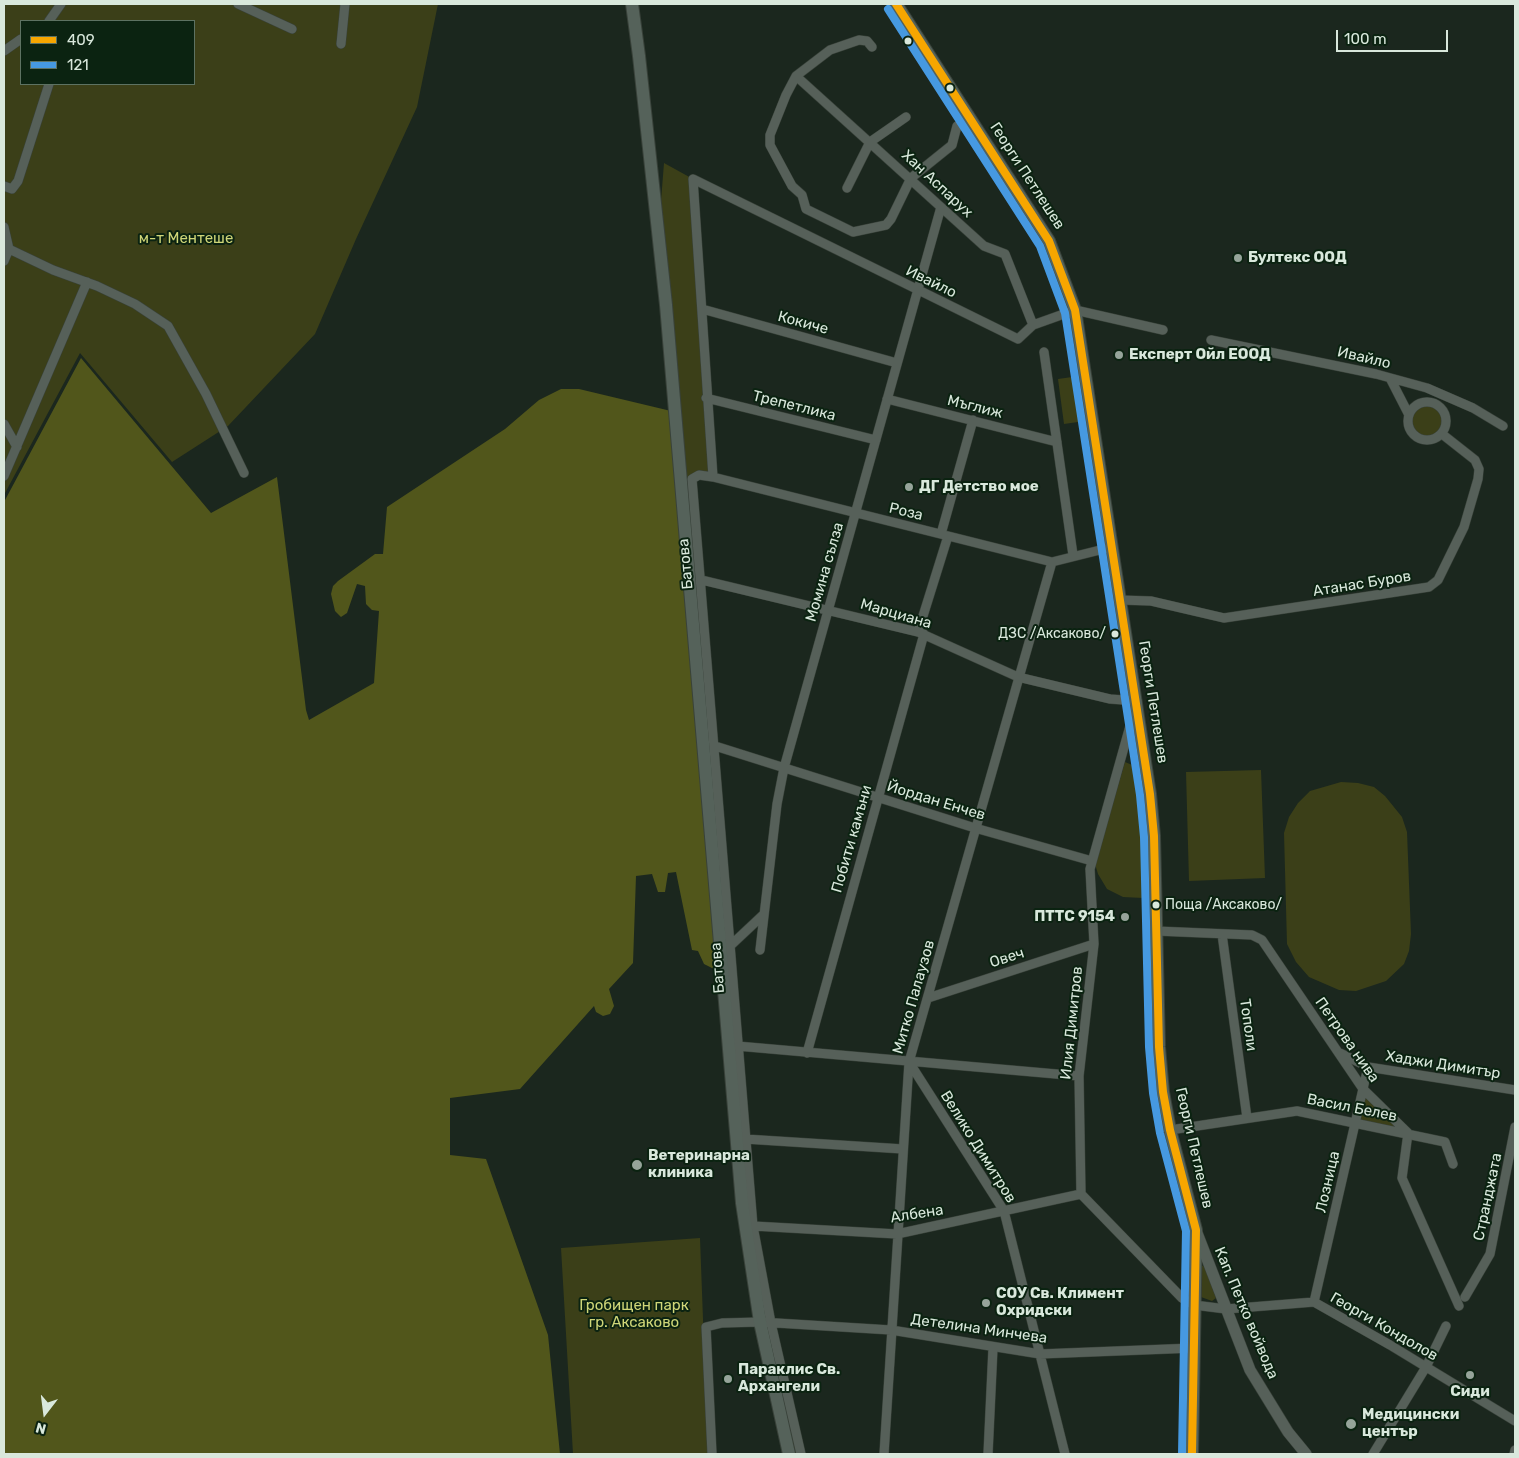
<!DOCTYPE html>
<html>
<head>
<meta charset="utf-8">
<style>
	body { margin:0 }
	#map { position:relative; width:1519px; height:1458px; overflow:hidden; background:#1b271e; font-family:Rubik,sans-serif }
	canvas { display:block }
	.frame { position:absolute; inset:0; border:5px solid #d9e8dc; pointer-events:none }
	.legend { position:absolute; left:20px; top:20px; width:175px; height:65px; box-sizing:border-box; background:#0b2311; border:1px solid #5d7262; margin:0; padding:6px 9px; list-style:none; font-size:15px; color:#d9e8dc }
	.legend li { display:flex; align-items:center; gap:10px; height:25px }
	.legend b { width:25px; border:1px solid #5d7262 }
	.north { position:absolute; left:20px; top:1388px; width:50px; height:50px; -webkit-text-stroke:4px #0b2311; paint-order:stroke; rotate:195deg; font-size:14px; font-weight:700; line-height:20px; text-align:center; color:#d9e8dc }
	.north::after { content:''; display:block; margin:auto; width:18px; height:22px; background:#d9e8dc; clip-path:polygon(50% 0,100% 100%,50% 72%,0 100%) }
	.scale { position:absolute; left:1336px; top:30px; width:112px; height:22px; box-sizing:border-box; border:2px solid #d9e8dc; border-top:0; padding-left:6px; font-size:15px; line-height:18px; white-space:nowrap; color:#d9e8dc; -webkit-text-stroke:4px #0b2311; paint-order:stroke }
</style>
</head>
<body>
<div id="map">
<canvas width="1519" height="1458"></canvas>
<div class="frame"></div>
<ul class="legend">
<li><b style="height:6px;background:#f7a600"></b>409</li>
<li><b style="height:6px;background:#4699e1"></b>121</li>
</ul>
<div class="north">N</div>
<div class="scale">100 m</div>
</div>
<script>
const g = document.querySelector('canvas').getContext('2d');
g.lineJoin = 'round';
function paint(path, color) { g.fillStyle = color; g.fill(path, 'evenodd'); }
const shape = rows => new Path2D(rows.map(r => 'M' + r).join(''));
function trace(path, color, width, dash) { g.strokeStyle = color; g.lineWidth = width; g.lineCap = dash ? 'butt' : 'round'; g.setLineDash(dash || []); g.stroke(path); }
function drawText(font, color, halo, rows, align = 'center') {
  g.font = font + ' Rubik,sans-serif'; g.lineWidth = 4; g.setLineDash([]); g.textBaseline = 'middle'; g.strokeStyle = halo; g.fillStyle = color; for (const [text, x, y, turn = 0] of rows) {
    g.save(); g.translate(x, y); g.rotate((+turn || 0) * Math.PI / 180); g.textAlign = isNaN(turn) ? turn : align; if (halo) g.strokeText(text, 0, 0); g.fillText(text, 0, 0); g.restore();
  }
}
paint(shape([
	[4,4,438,4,417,107,356,239,315,334,228,426,172,462,80,353,4,495],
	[21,21,194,21,194,84,21,84],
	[664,163,693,179,713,477,695,476,753,1226,801,1454,795,1454,765,1319,745,1215,661,201],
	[1079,376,1085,421,1064,424,1058,379],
	'1408 421a19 19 0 1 1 38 0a19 19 0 1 1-38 0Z',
	[1125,762,1137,767,1146,834,1143,898,1123,897,1107,889,1098,874,1095,864],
	[1261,770,1265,878,1189,881,1186,772],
	[1341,782,1358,783,1374,787,1385,796,1402,817,1407,832,1411,934,1409,951,1404,964,1386,981,1356,991,1339,990,1309,977,1296,962,1287,944,1284,833,1289,817,1298,803,1310,791],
	[1363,1089,1408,1133,1356,1123],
	[700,1238,708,1454,573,1454,561,1248],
	[1201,1265,1205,1267,1216,1298,1212,1301,1201,1297]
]), '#3b3f18');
paint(shape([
	[81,358,211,513,277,477,306,710,309,720,374,683,379,611,372,610,366,604,365,586,357,584,347,613,341,617,335,611,331,594,333,586,338,581,375,554,383,554,387,507,505,429,539,400,561,389,579,389,671,411,716,970,704,964,698,951,692,950,676,872,668,873,665,892,658,892,652,874,636,876,633,963,609,989,614,1006,610,1014,603,1016,596,1012,594,1006,520,1089,450,1098,450,1155,486,1159,548,1335,560,1454,4,1454,4,502]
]), '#51561b');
const minor = shape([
	[238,4,292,29],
	[49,21,61,4],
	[341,44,345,4],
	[872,47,867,41,859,40,830,50,796,76,786,95,770,135,770,145,792,186,802,195,806,209,853,232,886,225,891,219,911,178,952,145,957,126],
	[4,51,21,39],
	[796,76,984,246,1005,254,1033,325],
	[4,186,12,189,18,181,49,84],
	[847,188,870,142,906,117],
	[4,227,9,249,4,261],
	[9,249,53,270,97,286,135,304,168,326,206,394,244,473],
	[702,309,897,363],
	[1211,340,1376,374,1427,388,1473,408,1503,426],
	[1044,352,1073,555],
	[1390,378,1409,415],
	[706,398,876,440],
	[887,399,1057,442],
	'1408 421a19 19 0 1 1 38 0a19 19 0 1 1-38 0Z',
	[4,424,17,447],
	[4,476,87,282],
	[713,477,693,179,1018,339,1033,325,1075,310,1163,330],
	[941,534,973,420],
	[702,580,918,632,1018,677,1110,699,1137,701,1090,869,1094,944,1079,1076,1081,1194,1182,1298,1194,1305,1226,1309,1314,1302,1390,1345,1515,1421],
	[1120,600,1151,601,1224,618,1429,587,1438,580,1464,527,1478,479,1479,469,1475,460,1442,434],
	[918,632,948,536],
	[715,746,975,828,1092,861],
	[1156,931,1252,935,1262,940,1363,1089,1408,1133,1402,1178,1459,1306],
	[1222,934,1247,1118],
	[730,946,763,915],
	[760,950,777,804,784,768,941,207],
	[928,998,1094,944],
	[737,1046,1079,1076],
	[807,1053,924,634],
	[1340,1053,1368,1067,1515,1090],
	[909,1062,1004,1211,1065,1454],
	[1170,1130,1297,1111,1445,1142,1453,1164],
	[745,1139,903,1149],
	[753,1226,897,1234,1081,1194],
	[1465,1297,1490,1254,1515,1127],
	[1314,1302,1368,1067],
	[712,1454,706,1327,722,1323,760,1322,891,1330,1040,1354,1194,1348],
	[801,1454,771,1323,753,1226,692,479,699,475,713,477,1052,562,1112,547],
	[884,1454,909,1062,1052,562],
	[988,1454,993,1348],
	[1373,1454,1426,1367,1446,1326],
	[1514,1454,1515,1450]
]);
const tertiary = shape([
	[1197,1233,1250,1370,1288,1432,1306,1454]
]);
const secondary = shape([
	[632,4,639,56,666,305,742,1203,760,1322,789,1454],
	[896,4,1049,241,1075,310,1150,794,1154,836,1159,1047,1163,1092,1170,1130,1196,1230,1192,1454]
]);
trace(minor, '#39423a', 10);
trace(tertiary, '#39423a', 12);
trace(secondary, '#39423a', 14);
trace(minor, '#566059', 9);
trace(tertiary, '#566059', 11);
trace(secondary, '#55625a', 12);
trace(shape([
	[896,4,1049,241,1075,310,1150,794,1154,836,1159,1047,1163,1092,1170,1130,1196,1230,1192,1454]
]), '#f7a600', 8);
trace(shape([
	[888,9,1040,246,1065,313,1140,795,1144,837,1149,1047,1153,1093,1160,1133,1186,1231,1182,1454]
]), '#4699e1', 8);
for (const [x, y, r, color] of [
	[908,41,4.5,"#d9e8dc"],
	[950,88,4.5,"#d9e8dc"],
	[1238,258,5,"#96a49a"],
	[1119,355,5,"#96a49a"],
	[909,487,5,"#96a49a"],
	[1115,634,4.5,"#d9e8dc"],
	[1156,905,4.5,"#d9e8dc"],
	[1125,917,5,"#96a49a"],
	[637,1165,6,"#96a49a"],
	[986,1303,5,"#96a49a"],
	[1470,1375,5,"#96a49a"],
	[728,1379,5,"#96a49a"],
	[1351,1424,6,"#96a49a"]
]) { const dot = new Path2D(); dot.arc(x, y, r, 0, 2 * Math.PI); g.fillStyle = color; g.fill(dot); trace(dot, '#0b2311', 2); }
drawText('14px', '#d9e8dc', '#0b2311', [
	["ДЗС /Аксаково/",1106,634],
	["Поща /Аксаково/",1165,905,"left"]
], 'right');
drawText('15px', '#d9e8dc', '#0b2311', [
	["Георги Петлешев",1027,176,57],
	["Хан Аспарух",937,184,43],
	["Ивайло",931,282,26],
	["Кокиче",803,323,15],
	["Ивайло",1364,358,13],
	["Трепетлика",794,406,14],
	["Мъглиж",975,407,14],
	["Роза",906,512,13],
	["Батова",686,564,-95],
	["Момина сълза",825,572,-74],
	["Атанас Буров",1362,584,-9],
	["Марциана",896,614,16],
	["Георги Петлешев",1153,702,81],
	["Йордан Енчев",936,801,17],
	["Побити камъни",852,839,-74],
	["Овеч",1007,958,-18],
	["Батова",718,968,-94],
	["Митко Палаузов",914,997,-74],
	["Илия Димитров",1072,1023,-84],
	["Тополи",1248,1025,82],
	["Петрова нива",1347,1040,55],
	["Хаджи Димитър",1443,1065,9],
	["Васил Белев",1352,1108,11],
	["Велико Димитров",978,1147,58],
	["Георги Петлешев",1194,1148,77],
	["Лозница",1328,1182,-77],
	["Странджата",1488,1197,-78],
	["Албена",917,1214,-9],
	["Кап. Петко войвода",1246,1313,67],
	["Георги Кондолов",1384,1327,30],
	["Детелина Минчева",979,1329,8]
]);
drawText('15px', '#cfd678', '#0b2311', [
	["м-т Ментeше",186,239],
	["Гробищен парк",634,1306],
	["гр. Аксаково",634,1323]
]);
drawText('bold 15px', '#d9e8dc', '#0b2311', [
	["Бултекс ООД",1248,258],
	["Експерт Ойл ЕООД",1129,355],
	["ДГ Детство мое",919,487],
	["ПТТС 9154",1115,917,"right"],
	["Ветеринарна",648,1156],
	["клиника",648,1173],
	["СОУ Св. Климент",996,1294],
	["Охридски",996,1311],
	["Параклис Св.",738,1370],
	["Архангели",738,1387],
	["Сиди",1470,1392,"center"],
	["Медицински",1362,1415],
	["център",1362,1432]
], 'left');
</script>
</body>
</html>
